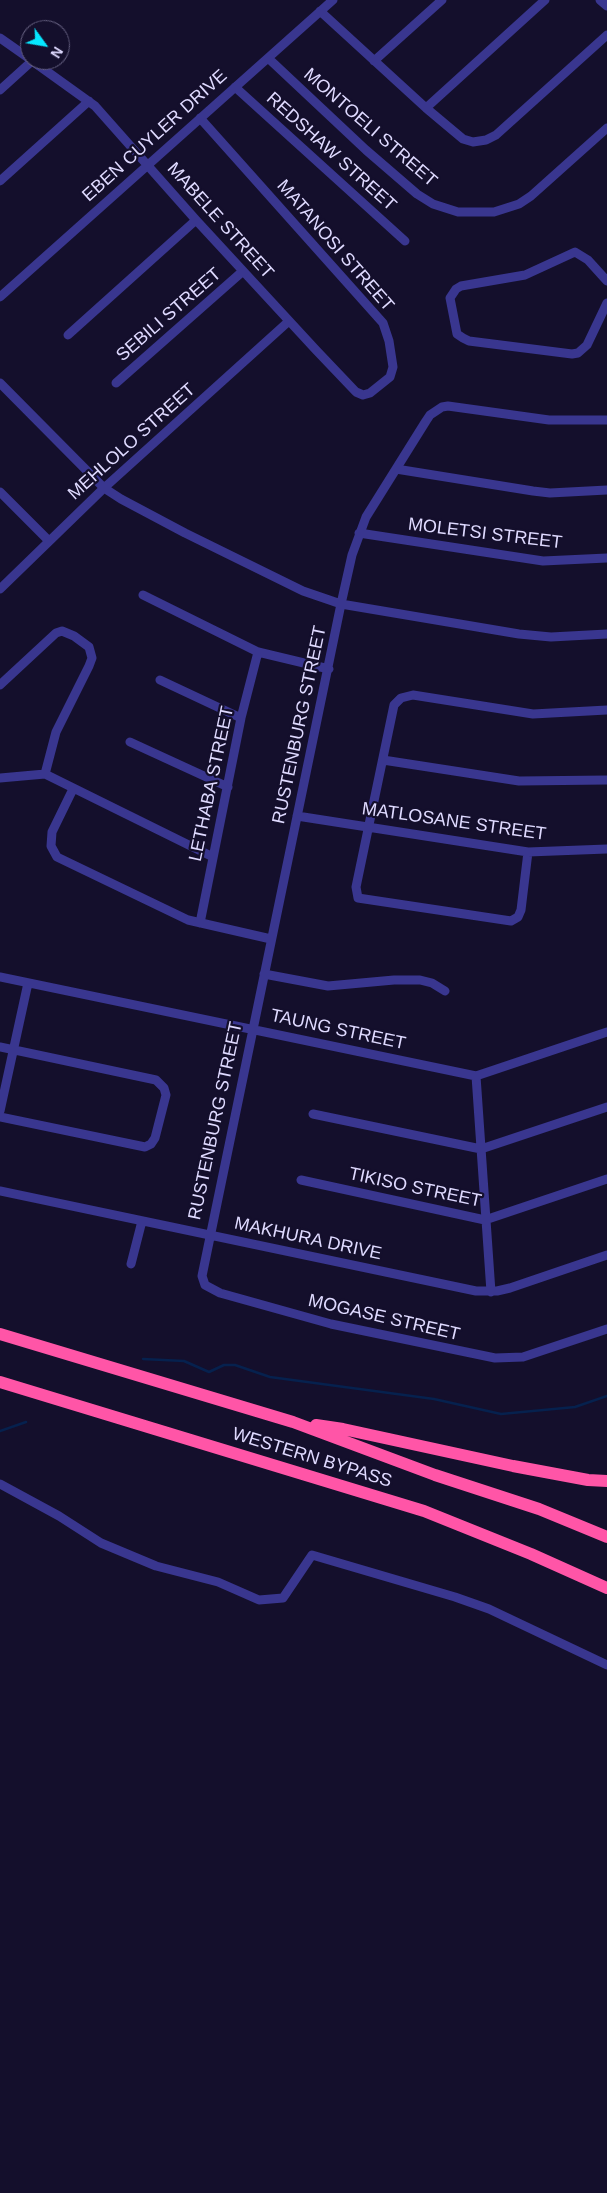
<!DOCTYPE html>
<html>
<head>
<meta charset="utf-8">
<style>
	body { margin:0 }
	#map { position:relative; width:607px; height:2193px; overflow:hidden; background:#140f2c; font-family:Arial,sans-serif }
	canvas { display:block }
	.north { position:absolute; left:20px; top:20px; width:50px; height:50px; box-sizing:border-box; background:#140f2c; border:1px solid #656080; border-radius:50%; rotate:122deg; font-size:14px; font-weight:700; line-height:20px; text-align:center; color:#dfdaff }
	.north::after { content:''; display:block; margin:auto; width:18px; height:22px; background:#06e7ff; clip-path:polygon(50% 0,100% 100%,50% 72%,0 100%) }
</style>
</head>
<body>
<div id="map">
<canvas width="607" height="2193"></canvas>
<div class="north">N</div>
</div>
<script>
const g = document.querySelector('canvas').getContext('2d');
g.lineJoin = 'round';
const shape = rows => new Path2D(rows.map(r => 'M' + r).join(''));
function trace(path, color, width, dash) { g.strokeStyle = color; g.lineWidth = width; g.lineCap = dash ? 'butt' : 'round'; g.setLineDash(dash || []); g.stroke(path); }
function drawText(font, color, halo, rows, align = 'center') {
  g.font = font + ' Arial,sans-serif'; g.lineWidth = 4.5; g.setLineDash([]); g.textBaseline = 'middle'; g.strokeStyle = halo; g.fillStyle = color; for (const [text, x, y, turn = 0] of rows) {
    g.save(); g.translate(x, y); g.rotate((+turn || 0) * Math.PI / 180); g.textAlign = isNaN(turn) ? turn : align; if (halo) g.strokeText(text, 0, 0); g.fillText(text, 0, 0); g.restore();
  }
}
trace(shape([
	[143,1359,184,1361,209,1372,224,1365,235,1365,270,1377,434,1399,501,1414,575,1407,607,1396],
	[0,1431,26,1422]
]), '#06214e', 2.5);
trace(shape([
	[600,0,607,6],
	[320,11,426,108,463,139,473,142,486,140,496,135,607,35],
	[0,38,30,59],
	[268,58,366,150,417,194,433,204,458,212,494,212,519,204,531,196,607,128],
	[31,60,95,106,196,220,316,350,356,392,363,395,370,393,390,377,393,367,389,341,383,323,200,118],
	[374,61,442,0],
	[235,87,405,241],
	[0,90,32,61],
	[426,108,545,0],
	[0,181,89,101],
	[607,281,588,260,575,252,525,275,461,286,456,289,450,298,457,334,463,338,469,341,572,354,578,353,587,345,607,303],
	[0,297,333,0],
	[68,335,196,220],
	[0,383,104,488,121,499,185,533,303,591,341,604,519,634,551,637,607,634],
	[116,383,243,271],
	[607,420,549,420,448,406,442,407,430,415,426,421,366,517,352,555,341,604,202,1276,205,1285,220,1293,331,1324,495,1358,523,1357,607,1329],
	[396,469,533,491,550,493,607,490],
	[0,492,49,541],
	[359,533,543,561,607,558],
	[0,589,104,488,289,321],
	[143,595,258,652,329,669],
	[160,680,241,718],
	[0,685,56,633,62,631,74,636,89,647,92,658,89,666,56,732,45,774],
	[130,742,228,787],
	[383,760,519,781,607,780],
	[0,778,45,774,213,857],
	[73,789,52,832,51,846,57,857,188,920,271,939],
	[297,816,528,852,607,849],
	[528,852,521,910,518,917,511,921,358,898,356,887,394,705,401,698,413,695,533,714,607,710],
	[200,923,241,718,258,652],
	[264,974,328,986,394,980,420,980,432,983,445,991],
	[0,977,476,1076,607,1032],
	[0,1047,156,1080,164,1088,166,1095,155,1138,151,1144,145,1147,0,1117],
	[476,1076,491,1292],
	[0,1111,28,983],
	[313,1114,481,1149,607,1107],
	[301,1180,485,1220,607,1179],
	[0,1191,476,1291,497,1291,510,1288,607,1255],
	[131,1264,142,1221],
	[0,1484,59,1516,101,1543,156,1566,218,1582,259,1600,283,1598,312,1555,455,1597,489,1609,607,1665]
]), '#39368f', 9);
trace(shape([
	[0,1334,293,1422,435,1475,539,1509,607,1537],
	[0,1382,424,1511,531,1554,607,1588],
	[316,1425,343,1429,513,1466,588,1480,607,1481]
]), '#ff55a7', 12);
drawText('18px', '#dfdaff', '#140f2c', [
	["MONTOELI STREET",370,128,41],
	["EBEN CUYLER DRIVE",155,136,-42],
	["REDSHAW STREET",331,152,42],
	["MABELE STREET",220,221,48],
	["MATANOSI STREET",335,246,49],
	["SEBILI STREET",169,315,-41],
	["MEHLOLO STREET",132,442,-42],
	["MOLETSI STREET",485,534,7],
	["RUSTENBURG STREET",300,725,-78],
	["LETHABA STREET",212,784,-78],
	["MATLOSANE STREET",454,822,8],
	["TAUNG STREET",338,1030,12],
	["RUSTENBURG STREET",216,1121,-78],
	["TIKISO STREET",415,1188,12],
	["MAKHURA DRIVE",308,1239,12],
	["MOGASE STREET",384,1318,13],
	["WESTERN BYPASS",312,1458,17]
]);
</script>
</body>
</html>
